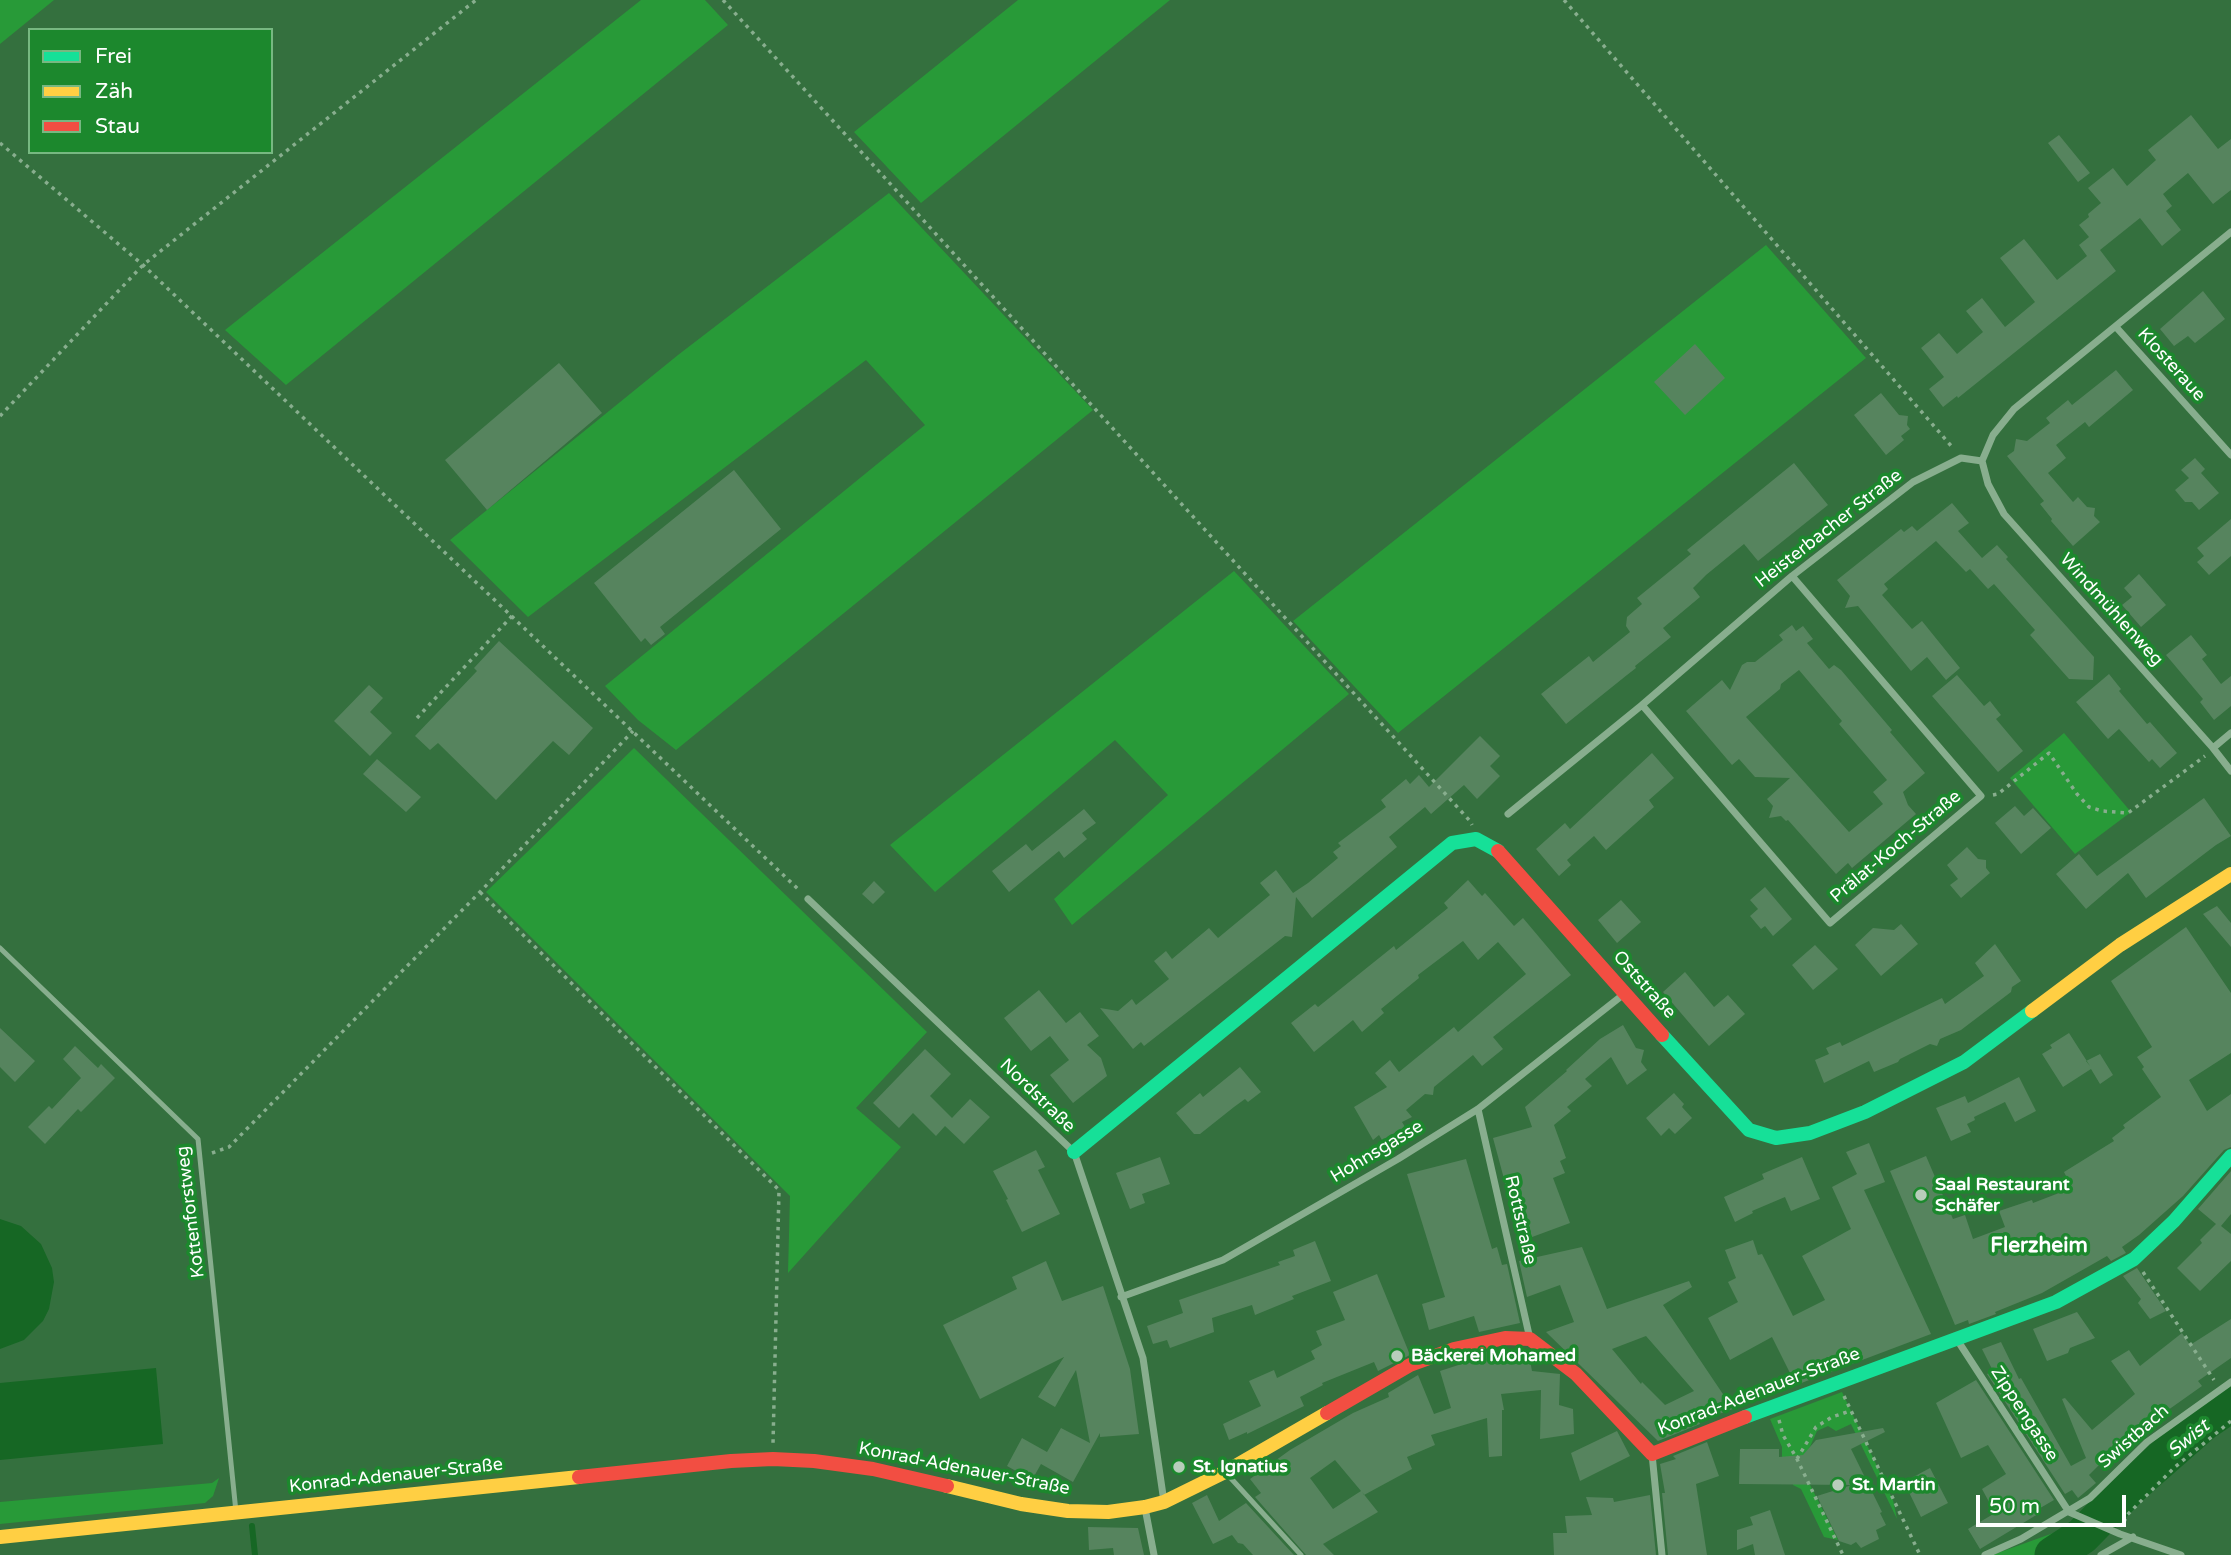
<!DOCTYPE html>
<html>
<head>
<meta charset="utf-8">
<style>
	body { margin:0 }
	#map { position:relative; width:2231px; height:1555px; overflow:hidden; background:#34703e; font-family:"Varela Round",sans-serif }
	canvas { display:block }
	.legend { position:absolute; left:28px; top:28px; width:245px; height:126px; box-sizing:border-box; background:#1c882d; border:2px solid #77b881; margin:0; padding:9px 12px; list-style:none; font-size:21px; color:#fff }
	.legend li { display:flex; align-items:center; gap:14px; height:35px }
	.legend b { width:35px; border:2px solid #77b881 }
	.scale { position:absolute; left:1976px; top:1495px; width:150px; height:32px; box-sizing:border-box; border:4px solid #fff; border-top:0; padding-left:9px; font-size:21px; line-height:24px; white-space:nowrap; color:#fff; -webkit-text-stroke:5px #1c882d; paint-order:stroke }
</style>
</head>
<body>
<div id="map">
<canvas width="2231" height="1555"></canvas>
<ul class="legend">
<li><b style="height:9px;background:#16e098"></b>Frei</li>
<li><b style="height:9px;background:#ffcf43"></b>Zäh</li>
<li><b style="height:9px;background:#f24e42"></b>Stau</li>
</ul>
<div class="scale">50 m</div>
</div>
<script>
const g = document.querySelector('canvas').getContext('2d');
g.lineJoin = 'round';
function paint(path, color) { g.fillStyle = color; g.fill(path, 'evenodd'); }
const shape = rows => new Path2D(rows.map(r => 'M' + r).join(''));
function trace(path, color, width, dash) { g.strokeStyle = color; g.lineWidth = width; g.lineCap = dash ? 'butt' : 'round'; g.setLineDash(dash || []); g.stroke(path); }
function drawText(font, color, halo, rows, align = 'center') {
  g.font = font + ' "Varela Round",sans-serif'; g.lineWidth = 7; g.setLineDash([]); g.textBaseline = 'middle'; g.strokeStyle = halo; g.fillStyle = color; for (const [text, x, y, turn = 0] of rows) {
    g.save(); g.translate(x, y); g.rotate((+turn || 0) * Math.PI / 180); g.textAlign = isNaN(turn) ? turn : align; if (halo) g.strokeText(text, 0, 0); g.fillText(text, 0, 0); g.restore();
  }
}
paint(shape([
	[0,0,54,0,0,44],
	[641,0,705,0,728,25,286,385,225,330],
	[1018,0,1170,0,921,203,854,132],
	[889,193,1093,410,676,750,638,720,605,686,925,425,866,360,528,617,450,540,678,355],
	[1766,245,1866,358,1398,733,1293,621],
	[1234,571,1349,694,1072,925,1054,899,1168,795,1115,740,935,892,890,845],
	[2064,733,2131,812,2075,854,2010,778],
	[634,748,927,1032,856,1108,901,1147,788,1273,790,1196,486,892],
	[1842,1392,1893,1500,1897,1519,1851,1424,1836,1431,1828,1426,1817,1431,1809,1449,1798,1461,1838,1540,1824,1537,1801,1489,1793,1485,1793,1461,1782,1460,1782,1447,1770,1419],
	[219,1478,213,1496,205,1503,0,1524,0,1502,212,1483],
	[2073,1526,2084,1548,2070,1555,1992,1555]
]), '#289a38');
paint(shape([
	[0,1219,21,1226,41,1244,52,1268,54,1282,49,1309,43,1321,24,1340,0,1349],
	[156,1368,163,1444,0,1460,0,1383]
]), '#166724');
trace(shape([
	[252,1526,255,1555]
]), '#166724', 6);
trace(shape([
	[2053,1555,2082,1536,2130,1487,2204,1422,2231,1404]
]), '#166724', 37);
paint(shape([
	[2191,115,2218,149,2231,139,2231,190,2213,204,2188,173,2163,194,2172,206,2166,211,2181,230,2162,246,2140,218,2100,250,2116,271,1958,398,1957,396,1943,407,1929,389,1944,377,1921,348,1939,333,1957,354,1983,332,1966,311,1982,298,2005,327,2035,302,2000,258,2024,239,2057,280,2087,256,2079,245,2089,237,2079,225,2089,217,2088,214,2101,203,2088,188,2113,168,2127,186,2156,160,2148,150],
	[2059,135,2090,173,2078,182,2048,143],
	[2203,291,2225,319,2195,343,2188,336,2174,346,2160,329],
	[1695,344,1725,378,1685,415,1654,382],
	[559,363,602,413,487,510,445,460],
	[2116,370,2133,390,2089,427,2085,422,2056,445,2066,458,2048,473,2073,502,2078,497,2087,507,2095,508,2094,516,2100,522,2073,546,2051,521,2052,519,2040,504,2044,501,2007,456,2014,451,2016,439,2027,441,2050,423,2046,418,2068,400,2072,405],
	[1881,393,1899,415,1908,416,1907,425,1910,429,1901,436,1904,440,1886,455,1854,415],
	[2195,458,2205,469,2201,473,2219,493,2199,510,2192,502,2185,502,2175,490,2189,478,2181,470],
	[1794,463,1828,505,1758,561,1744,544,1706,575,1693,588,1700,597,1663,628,1671,637,1635,666,1636,668,1627,675,1566,724,1541,694,1589,656,1593,662,1630,632,1626,626,1627,617,1642,604,1637,598,1691,554,1687,550],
	[734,470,781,529,660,627,665,634,651,645,645,638,641,642,594,583],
	[1952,503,1969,523,1958,531,1982,558,1997,545,2008,557,2006,559,2094,657,2093,680,2069,679,2030,635,2035,630,1994,584,1988,589,1970,569,1966,572,1936,541,1884,584,1888,589,1882,595,1912,629,1922,621,1960,668,1946,680,1927,657,1911,671,1858,606,1845,608,1850,596,1837,580,1901,529,1904,532,1912,526,1917,531],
	[2231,519,2231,556,2209,575,2197,562,2204,556,2197,548],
	[2139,574,2166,605,2141,627,2122,605,2132,597,2124,588],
	[1792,625,1796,631,1803,626,1813,639,1807,643,1829,669,1834,665,1841,670,1892,730,1890,732,1925,773,1903,792,1908,805,1916,814,1852,868,1848,863,1836,874,1788,820,1786,821,1781,816,1769,818,1773,806,1767,799,1790,778,1755,777,1739,759,1732,765,1686,711,1722,680,1730,690,1742,665,1747,662,1755,662,1783,640,1779,635],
	[1799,670,1842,721,1839,724,1887,780,1873,792,1883,804,1849,832,1746,717,1780,689,1781,684],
	[2191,635,2207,655,2202,659,2221,684,2231,676,2231,706,2214,720,2200,702,2203,699,2166,655],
	[499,641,593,728,569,755,553,741,496,800,438,743,430,750,415,736,477,671,474,668],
	[2109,674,2121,689,2119,691,2147,724,2150,722,2177,753,2160,768,2152,759,2149,762,2119,729,2108,739,2076,702],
	[1957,675,1984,706,1990,701,2001,715,1996,719,2023,751,1998,772,1932,696],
	[369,685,383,698,370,712,392,733,370,756,334,721],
	[1480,736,1500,756,1490,766,1500,776,1477,799,1464,785,1431,814,1425,807,1389,837,1397,847,1312,918,1296,897,1292,937,1285,936,1144,1046,1141,1042,1133,1049,1100,1008,1118,1011,1132,999,1136,1005,1169,979,1154,961,1166,951,1172,959,1209,928,1218,938,1270,895,1260,883,1276,870,1293,893,1308,883,1338,858,1333,852,1341,846,1338,843,1386,807,1381,800,1406,779,1410,784,1419,775,1429,787],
	[1652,753,1674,778,1649,800,1654,807,1606,850,1594,836,1567,860,1571,865,1559,876,1536,849,1565,823,1570,829],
	[377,759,421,797,406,812,363,774],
	[2204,798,2231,836,2216,845,2146,898,2128,873,2086,909,2056,874,2079,854,2097,876],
	[2015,806,2024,816,2033,808,2051,828,2021,854,1995,823],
	[1084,809,1096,823,1082,833,1087,839,1064,858,1059,851,1009,892,992,871,1026,844,1032,851],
	[1967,847,1978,859,1986,860,1986,868,1990,873,1961,898,1950,885,1958,879,1947,865],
	[1468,880,1482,896,1485,893,1514,926,1523,918,1571,975,1493,1037,1503,1049,1482,1066,1473,1055,1434,1087,1433,1095,1425,1094,1406,1110,1412,1117,1402,1122,1405,1127,1382,1140,1379,1135,1373,1140,1354,1107,1387,1087,1375,1073,1390,1060,1399,1072,1454,1027,1458,1032,1526,974,1498,942,1478,960,1463,941,1418,975,1419,978,1381,1009,1384,1013,1362,1032,1353,1020,1314,1052,1291,1023,1315,1004,1318,1007,1394,946,1396,950,1448,908,1444,903],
	[874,881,885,892,873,904,862,894],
	[1765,887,1792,919,1773,936,1765,926,1761,929,1750,916,1758,909,1750,900],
	[1621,900,1641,922,1617,943,1598,920],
	[2217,906,2231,923,2231,947,2203,914],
	[1901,924,1918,944,1881,976,1855,945,1873,928,1894,930],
	[2186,927,2231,993,2231,1053,2189,1080,2207,1111,2231,1094,2231,1147,2224,1150,2183,1196,2139,1235,2122,1247,2126,1253,2111,1261,2107,1256,2042,1293,1995,1312,1996,1314,1969,1324,1968,1320,1955,1325,1890,1171,1926,1156,1953,1219,1965,1215,1973,1239,2005,1227,1999,1211,2032,1200,2033,1203,2072,1188,2064,1172,2114,1141,2112,1138,2125,1128,2123,1125,2161,1097,2142,1069,2144,1067,2137,1057,2152,1047,2111,981],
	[1995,944,2021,981,2012,987,2011,992,1961,1030,1940,1039,1937,1046,1930,1044,1900,1059,1898,1062,1874,1072,1869,1061,1824,1083,1815,1060,1829,1054,1826,1048,1840,1042,1842,1046,1942,998,1945,1004,1984,976,1975,963],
	[1815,945,1838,969,1813,990,1792,965],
	[1685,972,1714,1007,1728,995,1745,1014,1709,1046,1663,992],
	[1039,990,1066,1023,1080,1012,1099,1036,1087,1045,1101,1058,1107,1076,1073,1103,1050,1075,1069,1060,1050,1036,1031,1051,1004,1018],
	[1623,1025,1636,1048,1644,1050,1641,1062,1647,1070,1627,1085,1611,1057,1585,1079,1592,1086,1567,1107,1571,1111,1554,1125,1566,1158,1560,1161,1565,1173,1553,1178,1570,1223,1524,1240,1510,1201,1493,1138,1532,1127,1525,1107,1567,1071,1566,1070,1600,1039],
	[0,1028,35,1061,15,1082,0,1067],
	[2069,1033,2090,1066,2086,1061,2100,1054,2113,1075,2100,1084,2091,1069,2063,1087,2042,1054,2052,1048,2050,1045],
	[75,1046,98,1068,101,1064,115,1078,81,1112,78,1109,45,1144,28,1127,49,1106,52,1109,81,1078,63,1059],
	[925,1049,951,1074,930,1096,952,1118,970,1099,990,1117,964,1144,945,1126,936,1136,913,1113,899,1128,873,1103],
	[1240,1067,1261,1092,1248,1102,1245,1099,1234,1107,1200,1134,1194,1134,1176,1113,1200,1093,1203,1097],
	[2019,1077,2036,1111,2015,1122,2005,1102,1974,1117,1975,1120,1967,1124,1971,1132,1951,1141,1936,1108,1965,1096,1968,1103],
	[1674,1093,1684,1104,1682,1107,1692,1118,1675,1134,1669,1128,1661,1136,1646,1118],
	[1869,1143,1885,1182,1864,1190,1931,1334,1796,1385,1772,1337,1730,1360,1708,1318,1738,1302,1728,1282,1736,1278,1725,1250,1753,1240,1758,1255,1762,1254,1793,1316,1825,1300,1802,1256,1851,1229,1832,1187,1857,1174,1846,1152],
	[1036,1150,1045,1167,1038,1170,1060,1214,1022,1232,1006,1200,1008,1199,993,1171],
	[1160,1157,1170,1184,1142,1194,1145,1203,1130,1209,1116,1173],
	[1802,1157,1820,1199,1791,1211,1785,1197,1752,1211,1753,1213,1735,1222,1724,1197,1764,1179,1762,1174],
	[1466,1159,1492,1249,1497,1247,1502,1265,1507,1264,1520,1323,1479,1332,1474,1316,1429,1330,1422,1304,1445,1297,1407,1174],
	[2231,1171,2231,1214,2221,1226,2231,1234,2231,1261,2200,1291,2177,1268,2202,1243,2200,1240,2216,1224,2198,1209],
	[1315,1241,1331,1281,1292,1296,1294,1299,1255,1315,1252,1305,1212,1318,1214,1332,1170,1348,1167,1340,1153,1344,1147,1326,1183,1313,1179,1300,1280,1265,1278,1262,1295,1256,1293,1250],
	[1582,1247,1607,1309,1689,1281,1692,1287,1663,1305,1733,1409,1699,1421,1700,1424,1658,1441,1546,1332,1574,1322,1560,1285,1527,1297,1519,1261],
	[1646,1336,1694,1391,1665,1405,1642,1382,1641,1384,1612,1349],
	[1046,1261,1062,1301,1103,1286,1130,1369,1139,1434,1100,1437,1100,1433,1073,1482,1041,1464,1032,1480,1007,1466,1022,1438,1047,1452,1061,1428,1090,1443,1076,1370,1055,1407,1038,1397,1064,1357,980,1399,943,1325,1017,1289,1012,1277],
	[2137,1268,2166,1311,2150,1319,2138,1303,2141,1299,2123,1276],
	[1377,1274,1410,1355,1378,1371,1374,1362,1322,1383,1323,1385,1300,1397,1304,1406,1247,1434,1247,1432,1229,1440,1223,1424,1261,1406,1249,1381,1274,1370,1277,1378,1315,1359,1311,1351,1322,1345,1316,1331,1345,1320,1333,1292],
	[2077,1312,2095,1338,2070,1348,2068,1353,2047,1361,2033,1329],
	[2231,1319,2231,1358,2198,1381,2202,1386,2154,1420,2152,1418,2113,1451,2089,1475,2096,1483,2078,1498,2072,1490,2065,1494,1987,1374,1993,1371,1982,1349,2001,1342,2019,1379,2021,1378,2071,1466,2086,1458,2062,1399,2065,1398,2092,1430,2135,1394,2111,1361,2129,1350,2140,1366,2182,1333,2190,1345],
	[1494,1350,1524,1354,1528,1350,1532,1371,1560,1374,1559,1405,1573,1409,1574,1434,1540,1439,1541,1390,1501,1394,1504,1410,1502,1410,1502,1456,1489,1457,1487,1418,1431,1435,1435,1445,1407,1457,1412,1469,1364,1495,1362,1492,1378,1512,1323,1544,1334,1555,1306,1555,1255,1497,1261,1493,1250,1479,1290,1450,1353,1413,1389,1397,1388,1393,1418,1375,1434,1414,1451,1408,1440,1371,1486,1356,1485,1352],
	[1335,1460,1361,1491,1333,1509,1310,1478],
	[1976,1380,2054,1500,2035,1511,2038,1514,1980,1549,1968,1529,1995,1513,1982,1489,2006,1474,1988,1445,1961,1458,1936,1403],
	[1883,1428,1885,1432,1851,1449,1882,1512,1880,1513,1886,1525,1876,1530,1879,1539,1861,1548,1856,1542,1851,1545,1839,1541,1817,1496,1852,1485,1739,1484,1740,1449,1779,1449,1779,1457,1803,1455,1816,1440],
	[1617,1431,1630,1456,1580,1481,1571,1453],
	[1707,1442,1719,1476,1696,1484,1707,1555,1668,1555,1662,1493,1665,1493,1660,1464,1676,1459,1673,1456],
	[1930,1468,1948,1503,1921,1517,1904,1482],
	[1207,1495,1219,1521,1246,1503,1294,1555,1253,1555,1243,1544,1238,1543,1232,1535,1213,1544,1192,1503],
	[1650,1495,1656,1555,1554,1555,1553,1533,1567,1533,1565,1516,1592,1515,1586,1497,1613,1498,1614,1502],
	[1770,1510,1785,1555,1755,1555,1753,1544,1737,1550,1737,1530,1753,1525,1750,1517],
	[1088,1527,1138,1528,1144,1555,1114,1555,1113,1548,1089,1550]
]), '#56845e');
trace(shape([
	[723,0,1470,821,1472,825],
	[1564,0,1953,448],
	[0,143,143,265,799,890],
	[0,416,143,265,476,0],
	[417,718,512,616],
	[1993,795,1998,794,2049,753,2077,794,2089,807,2102,811,2128,813,2205,756],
	[480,892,779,1190,773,1444],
	[212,1153,229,1147,480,892,633,731],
	[2143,1272,2214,1380],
	[1844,1396,1920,1555],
	[1779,1420,1783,1435,1797,1459,1843,1555],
	[1797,1459,1816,1427,1832,1417,1850,1411],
	[2124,1522,2127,1515,2175,1467,2231,1421]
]), '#88ae8e', 3.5, [3.5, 5]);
trace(shape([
	[0,948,198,1139,236,1512],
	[1227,1474,1301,1555]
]), '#88ae8e', 5);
trace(shape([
	[2116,327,2231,455],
	[1982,461,1988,484,2004,514,2213,748,2231,771],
	[1982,461,1993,435,2014,409,2231,232],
	[1642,705,1830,923,1981,796,1792,576],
	[2213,748,2231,733],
	[1508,814,1642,705,1792,576,1913,482,1961,458,1982,461],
	[808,899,1074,1152,1143,1358,1164,1502],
	[1478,1109,1530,1339],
	[1121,1297,1223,1260,1398,1159,1478,1109,1624,994],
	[1956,1338,2069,1512,2120,1534,2181,1555],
	[1652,1454,1662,1555],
	[1145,1508,1154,1555],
	[1985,1555,2021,1539,2090,1498,2147,1442,2231,1382],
	[2101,1555,2133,1537]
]), '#88ae8e', 7);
trace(shape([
	[1662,1035,1749,1130,1776,1138,1810,1133,1865,1112,1964,1062,2032,1011],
	[1074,1152,1452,843,1476,839,1498,851],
	[1745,1417,2056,1302,2134,1259,2174,1221,2231,1156]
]), '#16e098', 14);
trace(shape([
	[2032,1011,2120,945,2231,874],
	[947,1486,1021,1504,1068,1511,1108,1512,1145,1507,1164,1502,1225,1472,1327,1413],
	[0,1537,579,1477]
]), '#ffcf43', 14);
trace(shape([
	[1498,851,1662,1035],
	[1327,1413,1410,1365,1454,1349,1505,1338,1530,1339,1576,1374,1652,1454,1745,1417],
	[579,1477,731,1461,773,1459,814,1461,873,1469,947,1486]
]), '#f24e42', 14);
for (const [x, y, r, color] of [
	[1921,1195,7,"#b8cdbb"],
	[1397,1356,7,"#b8cdbb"],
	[1179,1467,7,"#b8cdbb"],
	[1838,1485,7,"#b8cdbb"]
]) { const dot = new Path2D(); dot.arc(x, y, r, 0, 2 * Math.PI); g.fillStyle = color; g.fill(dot); trace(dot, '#1c882d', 2.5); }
drawText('18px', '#fff', '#1c882d', [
	["Klosteraue",2171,365,48],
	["Heisterbacher Straße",1829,529,-38],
	["Windmühlenweg",2111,610,48],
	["Prälat-Koch-Straße",1896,847,-40],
	["Oststraße",1644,985,48],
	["Nordstraße",1037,1096,44],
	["Hohnsgasse",1377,1152,-31],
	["Kottenforstweg",191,1212,-97],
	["Rottstraße",1520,1220,77],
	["Konrad-Adenauer-Straße",1759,1392,-21],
	["Zippengasse",2024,1414,57],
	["Swistbach",2134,1437,-41],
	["Konrad-Adenauer-Straße",964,1469,11],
	["Konrad-Adenauer-Straße",396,1476,-6]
]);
drawText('bold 18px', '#fff', '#1c882d', [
	["Saal Restaurant",1935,1185],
	["Schäfer",1935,1206],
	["Bäckerei Mohamed",1411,1356],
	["St. Ignatius",1193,1467],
	["St. Martin",1852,1485]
], 'left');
drawText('italic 19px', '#fff', '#1c882d', [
	["Swist",2189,1439,-39]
]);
drawText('bold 21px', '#fff', '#1c882d', [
	["Flerzheim",2039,1246]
]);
</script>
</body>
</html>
